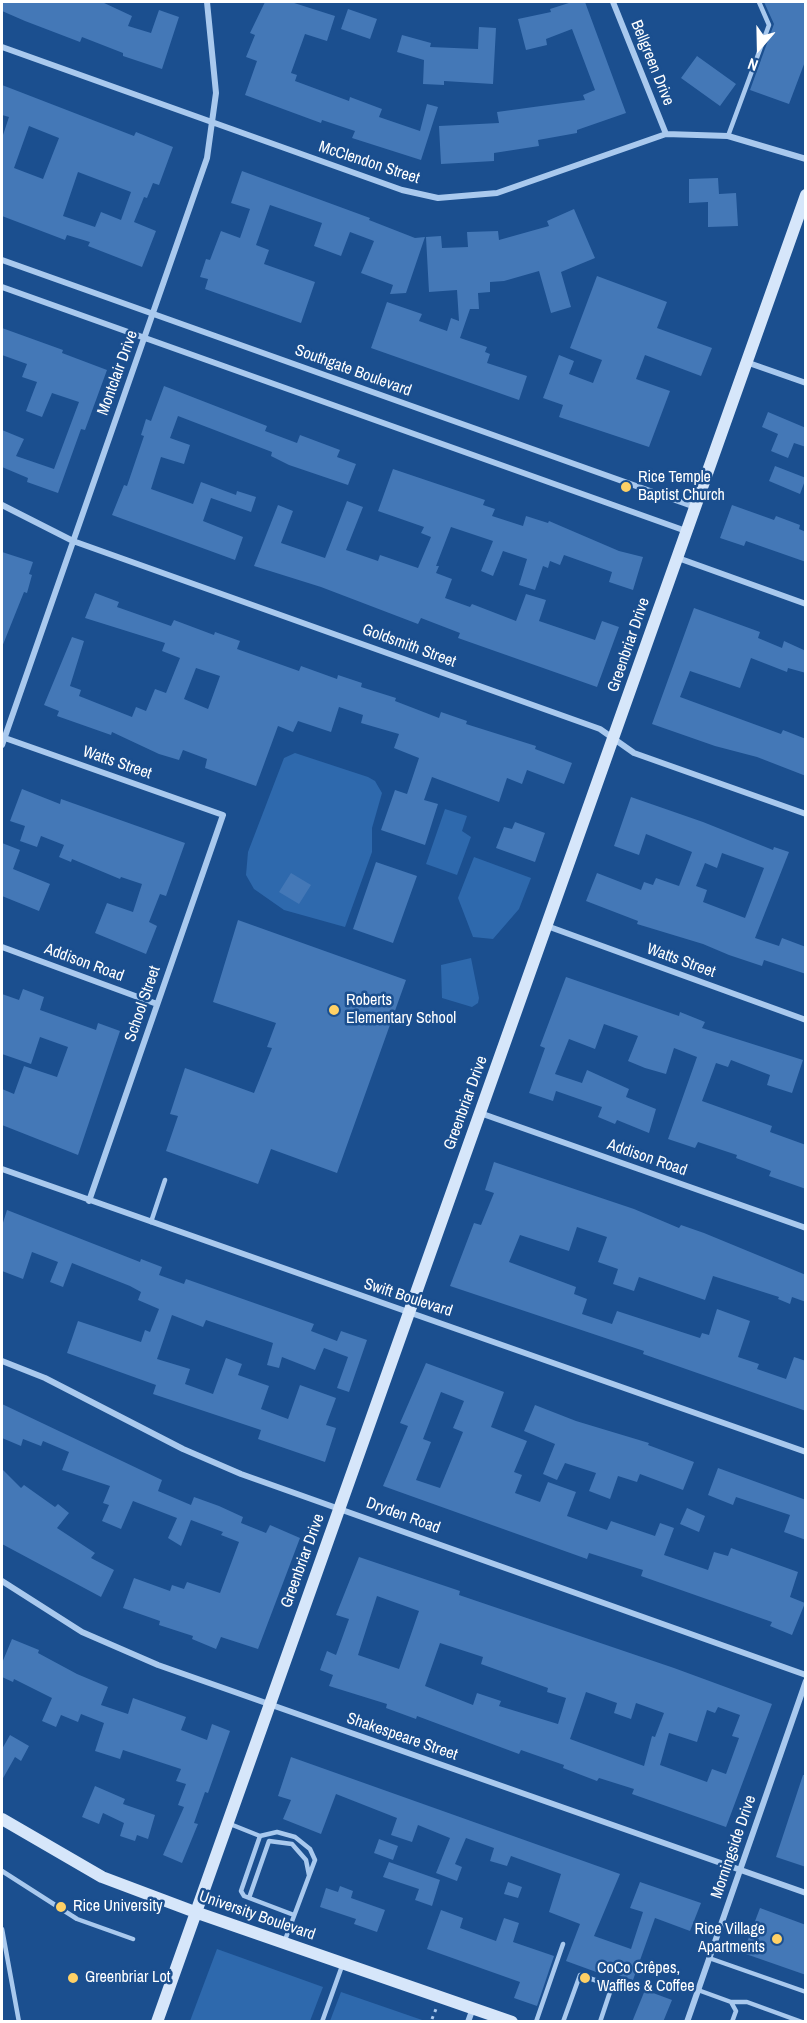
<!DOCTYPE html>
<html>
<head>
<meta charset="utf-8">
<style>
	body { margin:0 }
	#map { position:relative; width:807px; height:2023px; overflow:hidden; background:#1b4f8f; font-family:"Archivo Narrow",sans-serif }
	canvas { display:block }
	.frame { position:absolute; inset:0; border:3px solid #fff; pointer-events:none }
	.north { position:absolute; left:729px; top:18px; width:60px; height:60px; -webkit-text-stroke:4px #1b4f8f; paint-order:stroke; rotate:200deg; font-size:16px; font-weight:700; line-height:24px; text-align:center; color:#fff }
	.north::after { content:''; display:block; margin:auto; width:21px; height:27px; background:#fff; clip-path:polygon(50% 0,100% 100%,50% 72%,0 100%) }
</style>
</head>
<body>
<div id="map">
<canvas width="807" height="2023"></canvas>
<div class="frame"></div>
<div class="north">N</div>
</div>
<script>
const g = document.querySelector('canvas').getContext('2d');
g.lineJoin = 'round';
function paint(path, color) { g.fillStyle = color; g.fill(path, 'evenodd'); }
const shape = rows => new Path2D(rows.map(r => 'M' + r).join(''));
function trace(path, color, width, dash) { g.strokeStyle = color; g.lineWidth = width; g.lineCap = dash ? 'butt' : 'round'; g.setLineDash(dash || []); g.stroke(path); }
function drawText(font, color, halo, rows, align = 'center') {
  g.font = font + ' "Archivo Narrow",sans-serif'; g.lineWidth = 5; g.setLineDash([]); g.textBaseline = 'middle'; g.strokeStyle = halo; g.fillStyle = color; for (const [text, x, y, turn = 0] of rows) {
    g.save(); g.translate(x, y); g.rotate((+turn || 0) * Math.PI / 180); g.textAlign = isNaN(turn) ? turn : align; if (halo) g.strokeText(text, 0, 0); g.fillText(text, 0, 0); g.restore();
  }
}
paint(shape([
	[295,753,368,777,375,781,382,793,372,828,372,852,345,927,284,910,254,889,246,875,248,852,284,758],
	[445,809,467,816,462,831,471,837,457,875,426,864],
	[474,857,531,878,519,909,493,939,473,937,458,898],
	[471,958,479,998,478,1003,472,1007,442,998,441,965],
	[217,1949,323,1987,310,2021,190,2021],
	[341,1992,425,2021,330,2021]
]), '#2e69ad');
paint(shape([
	[2,2,102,2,132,16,128,26,151,33,159,10,179,17,162,69,123,56,123,53,82,37,80,42,25,21,2,11],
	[265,2,291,2,335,16,327,41,305,34,291,73,297,75,295,81,349,101,350,97,382,109,379,117,420,131,427,104,438,107,421,160,352,138,355,131,322,120,321,123,245,95,257,61,246,57,255,35,250,33],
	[572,2,585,2,626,113,577,130,577,133,538,140,539,146,494,153,494,161,441,164,439,126,499,123,497,112,585,100,583,95,595,90,572,29,546,39,547,45,526,50,518,19,551,12,550,9],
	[764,2,806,2,806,59,789,104,750,90,774,24],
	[348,9,377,19,370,39,341,29],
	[479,27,496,28,493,84,444,81,444,85,423,84,424,60,397,52,402,35,431,43,430,47,478,49],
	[697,56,736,84,720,106,681,78],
	[2,85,134,136,136,132,173,147,159,185,153,183,147,198,144,197,134,222,156,231,142,267,88,246,90,242,67,235,65,240,2,216,2,138,9,117,2,115],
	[29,126,59,138,43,179,14,168],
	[78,172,131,192,121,220,101,212,95,227,63,216],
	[242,171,370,218,369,220,415,238,425,237,406,293,390,294,393,285,361,273,374,241,350,232,341,256,314,246,322,223,270,205,256,245,269,250,264,264,315,282,301,323,205,289,208,279,200,277,206,259,210,260,221,231,240,238,250,209,231,203],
	[718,178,719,194,736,193,738,226,708,227,708,202,689,203,689,179],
	[574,209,595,258,561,272,571,307,551,313,539,271,504,281,490,282,490,292,478,293,479,309,470,309,460,338,487,347,485,352,490,354,487,363,527,376,519,400,371,348,387,302,422,314,419,321,447,331,451,318,459,321,457,290,429,292,426,237,441,236,442,248,468,247,467,232,498,231,499,240,549,226,547,221],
	[597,276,667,302,657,328,712,348,701,376,645,355,636,379,670,391,649,447,559,417,563,405,543,398,559,355,574,361,569,374,593,383,602,360,570,348],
	[2,328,63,350,62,353,107,370,85,430,81,429,58,493,27,482,28,478,2,467,2,430,24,439,16,456,54,469,79,402,52,393,42,417,26,411,37,382,22,377,27,364,2,355],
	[164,386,267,426,265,431,297,443,300,435,340,450,337,457,356,464,348,485,289,465,271,456,272,452,178,416,170,438,190,445,184,464,161,457,151,489,193,504,201,482,236,495,237,491,256,497,251,512,211,498,203,521,243,537,235,560,112,515,124,485,127,486,144,436,141,435,146,419,151,421],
	[768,412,806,428,806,447,794,443,788,458,771,451,778,434,762,427],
	[775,466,806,478,800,494,769,481],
	[393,469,485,500,483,505,495,509,492,516,523,526,526,516,548,523,549,521,619,551,643,557,633,590,609,582,612,572,564,555,560,565,550,561,548,568,543,566,535,590,519,585,527,559,503,551,493,576,481,571,493,541,451,527,436,566,439,566,436,573,452,579,445,598,470,607,472,604,516,621,526,594,546,600,539,621,595,640,602,621,619,627,597,687,458,638,460,633,421,618,418,624,321,587,254,566,278,505,293,511,281,543,325,558,347,501,363,507,346,550,378,561,380,555,418,568,431,537,421,533,424,527,378,511],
	[732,505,774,520,776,516,800,525,799,529,806,532,806,562,746,541,744,546,720,538],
	[2,552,33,562,29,574,32,575,27,593,24,592,2,647],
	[95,593,119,602,117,607,171,626,174,620,214,635,215,632,240,641,237,649,299,671,301,666,337,679,338,675,362,683,361,687,396,698,395,701,439,718,441,712,467,721,466,724,536,746,535,749,572,763,564,784,527,770,522,784,507,778,499,802,432,777,424,800,438,804,425,845,381,830,395,790,407,794,419,758,394,748,399,734,361,723,363,715,339,707,331,732,298,721,293,732,278,726,256,786,205,768,207,759,183,750,179,760,159,754,112,732,111,735,57,716,59,711,44,705,72,637,84,641,70,686,81,690,79,696,132,717,136,707,146,711,155,689,166,693,180,658,162,651,165,643,85,618],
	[196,668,220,676,208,709,184,699],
	[694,608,760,632,758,638,782,648,784,641,806,651,806,673,788,668,787,672,751,658,740,688,690,671,680,697,781,734,783,730,806,739,806,776,757,757,715,746,652,724],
	[22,789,60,804,61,799,185,843,166,896,160,894,149,922,157,926,146,954,95,933,107,903,133,912,142,884,121,877,120,879,72,859,71,862,59,857,64,845,41,836,37,847,20,841,25,826,10,821],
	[631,797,703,822,773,850,774,847,789,852,755,938,779,946,782,938,806,947,806,974,764,960,762,966,729,955,703,944,637,924,638,921,586,901,597,873,641,890,644,882,653,885,656,878,679,886,692,852,646,834,639,855,614,846],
	[722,853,764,868,745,918,703,902,707,890,696,886,705,863,717,868],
	[515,822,545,833,535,862,496,848,504,827,512,829],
	[2,843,20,850,13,869,50,884,39,911,2,896],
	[376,862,417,876,393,943,353,929],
	[291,873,311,885,299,904,279,892],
	[238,920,406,980,337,1173,271,1149,258,1184,166,1151,178,1116,170,1114,185,1068,254,1093,272,1048,267,1047,276,1023,213,1002],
	[566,977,679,1016,680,1012,705,1022,702,1028,803,1060,792,1093,767,1085,770,1075,731,1060,728,1067,716,1063,702,1101,772,1126,770,1132,806,1145,806,1189,769,1176,771,1171,736,1158,737,1155,698,1142,695,1148,668,1139,697,1057,674,1048,666,1074,645,1068,628,1061,638,1036,604,1024,595,1049,569,1039,555,1074,582,1083,587,1070,629,1089,626,1097,656,1109,649,1133,617,1120,615,1124,598,1117,602,1107,556,1091,553,1101,529,1093,545,1048,540,1046],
	[23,989,44,997,40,1010,96,1030,98,1023,120,1031,78,1155,2,1125,2,1089,14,1094,24,1066,57,1077,68,1047,40,1037,31,1064,2,1054,2,994,19,1000],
	[494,1162,634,1209,679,1228,681,1225,704,1233,806,1275,806,1302,792,1297,790,1304,778,1299,779,1297,713,1276,705,1300,639,1277,634,1291,613,1284,618,1269,598,1262,607,1237,577,1227,569,1251,520,1235,509,1262,576,1287,574,1294,587,1299,582,1314,612,1324,617,1311,700,1338,702,1333,709,1335,717,1309,750,1321,738,1357,759,1364,757,1369,786,1379,794,1357,806,1361,806,1411,643,1354,644,1351,450,1286,474,1223,481,1225,494,1193,485,1190],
	[7,1210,140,1262,141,1259,162,1267,159,1275,184,1284,186,1279,314,1324,311,1331,337,1341,341,1331,367,1340,349,1392,337,1388,348,1357,324,1348,315,1370,282,1357,279,1368,267,1365,273,1343,206,1320,203,1327,172,1315,157,1359,190,1369,185,1384,213,1394,226,1358,242,1364,238,1375,269,1386,261,1409,288,1419,300,1385,336,1398,326,1425,336,1428,325,1462,258,1439,261,1430,153,1394,156,1385,67,1353,78,1321,141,1342,145,1330,150,1332,159,1309,138,1300,141,1292,130,1286,72,1263,63,1287,50,1282,58,1262,32,1252,23,1279,2,1271,2,1226],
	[426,1363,504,1392,491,1427,527,1441,514,1472,522,1475,515,1493,540,1502,548,1482,576,1492,567,1516,607,1530,611,1521,655,1536,660,1523,674,1528,664,1555,708,1570,714,1552,728,1556,731,1548,798,1572,790,1597,805,1603,792,1635,770,1626,772,1622,641,1576,643,1570,589,1553,587,1559,383,1486,408,1426,400,1423],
	[441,1392,464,1401,453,1428,463,1432,440,1488,416,1480,431,1442,423,1439],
	[2,1404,162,1480,158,1491,191,1505,194,1497,219,1506,243,1517,241,1523,266,1533,270,1525,300,1538,258,1649,221,1637,216,1649,192,1639,193,1636,159,1625,160,1621,123,1608,134,1578,170,1591,172,1585,184,1589,187,1582,220,1593,239,1542,221,1535,223,1532,191,1520,181,1546,168,1538,177,1518,133,1501,121,1529,102,1521,109,1505,103,1503,110,1486,62,1470,69,1452,43,1441,41,1446,23,1439,21,1446,2,1438],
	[535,1405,576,1421,649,1443,648,1445,694,1462,683,1490,640,1474,637,1482,618,1476,610,1499,589,1491,596,1473,565,1463,557,1480,543,1474,555,1444,524,1431],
	[718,1468,806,1500,806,1540,784,1532,790,1515,736,1497,733,1505,708,1495],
	[2,1469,21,1488,24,1485,55,1507,58,1504,69,1513,57,1528,95,1553,91,1558,114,1570,101,1597,2,1544],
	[687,1508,705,1516,699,1532,680,1524],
	[359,1557,460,1591,459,1595,674,1668,772,1704,726,1827,632,1794,634,1789,599,1778,597,1781,563,1768,564,1765,521,1750,519,1754,417,1716,416,1719,386,1708,387,1704,329,1686,333,1675,320,1670,327,1651,336,1655,349,1619,336,1615],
	[377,1596,419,1611,399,1669,358,1655],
	[440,1643,483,1657,481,1664,548,1688,547,1692,566,1698,558,1724,499,1706,501,1701,477,1693,473,1705,425,1686],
	[586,1692,617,1703,614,1713,631,1719,636,1703,664,1713,655,1737,652,1736,644,1766,570,1739],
	[718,1707,740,1715,732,1736,739,1738,726,1774,712,1769,707,1782,660,1765,669,1733,697,1742,707,1710,715,1713],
	[12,1639,39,1650,38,1653,77,1674,108,1687,101,1705,128,1714,133,1698,186,1717,181,1730,207,1740,212,1724,230,1731,208,1793,205,1792,194,1823,198,1824,182,1863,163,1855,184,1807,178,1805,186,1784,176,1781,181,1769,123,1750,120,1759,95,1751,104,1723,81,1714,78,1722,61,1715,56,1727,42,1721,52,1698,14,1679,13,1682,2,1677,2,1663],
	[10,1735,29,1746,21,1761,15,1757,2,1780,2,1749],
	[291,1757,620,1874,594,1936,631,1949,643,1912,630,1908,640,1882,701,1903,690,1931,655,1918,633,1980,600,1969,599,1973,566,1961,580,1924,549,1912,561,1874,511,1856,507,1866,490,1861,494,1848,466,1838,455,1864,462,1867,457,1881,436,1873,450,1838,418,1825,412,1842,391,1835,397,1818,336,1794,321,1834,283,1819,291,1800,278,1796],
	[803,1775,806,1775,806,1867,776,1857],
	[95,1786,125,1799,123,1804,155,1815,148,1839,137,1835,135,1841,120,1836,124,1823,103,1813,99,1824,82,1817],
	[379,1839,398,1846,393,1860,374,1853],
	[389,1862,440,1880,432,1906,415,1900,419,1889,383,1877],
	[508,1882,522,1887,518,1898,504,1894],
	[340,1886,353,1891,351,1898,385,1910,377,1932,354,1924,356,1919,320,1907,326,1888,338,1892],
	[760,1908,806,1925,806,1975,743,1953],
	[441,1910,463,1918,460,1928,496,1941,504,1918,519,1923,513,1942,554,1956,537,2006,514,1998,520,1982,427,1949],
	[645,1990,672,2000,663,2022,632,2022]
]), '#4478b7');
trace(shape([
	[432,2019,436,2009]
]), '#a9c9ee', 3, [3, 4.5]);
trace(shape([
	[728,136,769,25,759,2],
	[151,1222,165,1180],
	[230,1824,260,1836,277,1832,295,1837,310,1849,315,1860,285,1940],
	[260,1836,241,1891,244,1896,294,1915],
	[2,1871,77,1919,133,1939],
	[249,1898,269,1841,292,1844,306,1860,309,1875],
	[2,1929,19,2022],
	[709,1958,806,1992],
	[698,1990,731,2002,747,2002,802,2022],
	[731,2002,736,2011,732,2022],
	[322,2022,342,1966],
	[536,2022,563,1944],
	[563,2022,580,1975,612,1986,600,2022]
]), '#a9c9ee', 4.5);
trace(shape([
	[613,2,666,134],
	[2,47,402,190,438,198,497,193,666,134,728,136,806,159],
	[2,260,695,507],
	[2,287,686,531],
	[746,362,806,383],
	[2,505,73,541,600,729,634,753,806,814],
	[678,558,806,604],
	[2,737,223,815,89,1201],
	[2,745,207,158,216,93,207,2],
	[547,926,806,1020],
	[2,947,157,1004],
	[480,1113,806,1228],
	[2,1169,806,1452],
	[2,1361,45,1378,183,1449,241,1474,806,1675],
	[2,1581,82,1632,158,1665,806,1893],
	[468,2022,473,2008],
	[687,2022,806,1681]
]), '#a9c9ee', 6);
trace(shape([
	[2,1819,102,1877,195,1912,512,2022],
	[157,2022,806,195]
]), '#d6e6fa', 12);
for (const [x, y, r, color] of [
	[626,487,6,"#ffd166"],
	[334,1010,6,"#ffd166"],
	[61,1907,6,"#ffd166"],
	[777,1939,6,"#ffd166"],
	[73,1978,6,"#ffd166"],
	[585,1978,6,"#ffd166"]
]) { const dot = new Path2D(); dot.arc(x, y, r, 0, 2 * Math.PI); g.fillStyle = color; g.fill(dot); trace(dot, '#1b4f8f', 2); }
drawText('16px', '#fff', '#1b4f8f', [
	["Bellgreen Drive",652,63,68],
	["McClendon Street",369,163,18],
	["Southgate Boulevard",353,371,20],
	["Montclair Drive",118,373,-70],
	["Greenbriar Drive",629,645,-71],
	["Goldsmith Street",409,646,20],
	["Watts Street",117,763,19],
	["Watts Street",681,961,20],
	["Addison Road",84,963,20],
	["School Street",143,1004,-71],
	["Greenbriar Drive",466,1103,-70],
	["Addison Road",647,1158,19],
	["Swift Boulevard",408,1298,18],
	["Dryden Road",403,1516,20],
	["Greenbriar Drive",303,1561,-70],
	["Shakespeare Street",402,1737,19],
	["Morningside Drive",734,1847,-71],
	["University Boulevard",257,1916,19]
]);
drawText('16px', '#fff', '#1b4f8f', [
	["Rice Temple",638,478],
	["Baptist Church",638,496],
	["Roberts",346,1001],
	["Elementary School",346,1019],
	["Rice University",73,1907],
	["Rice Village",765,1930,"right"],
	["Apartments",765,1948,"right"],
	["CoCo Crêpes,",597,1969],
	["Waffles & Coffee",597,1987],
	["Greenbriar Lot",85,1978]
], 'left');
</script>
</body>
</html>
